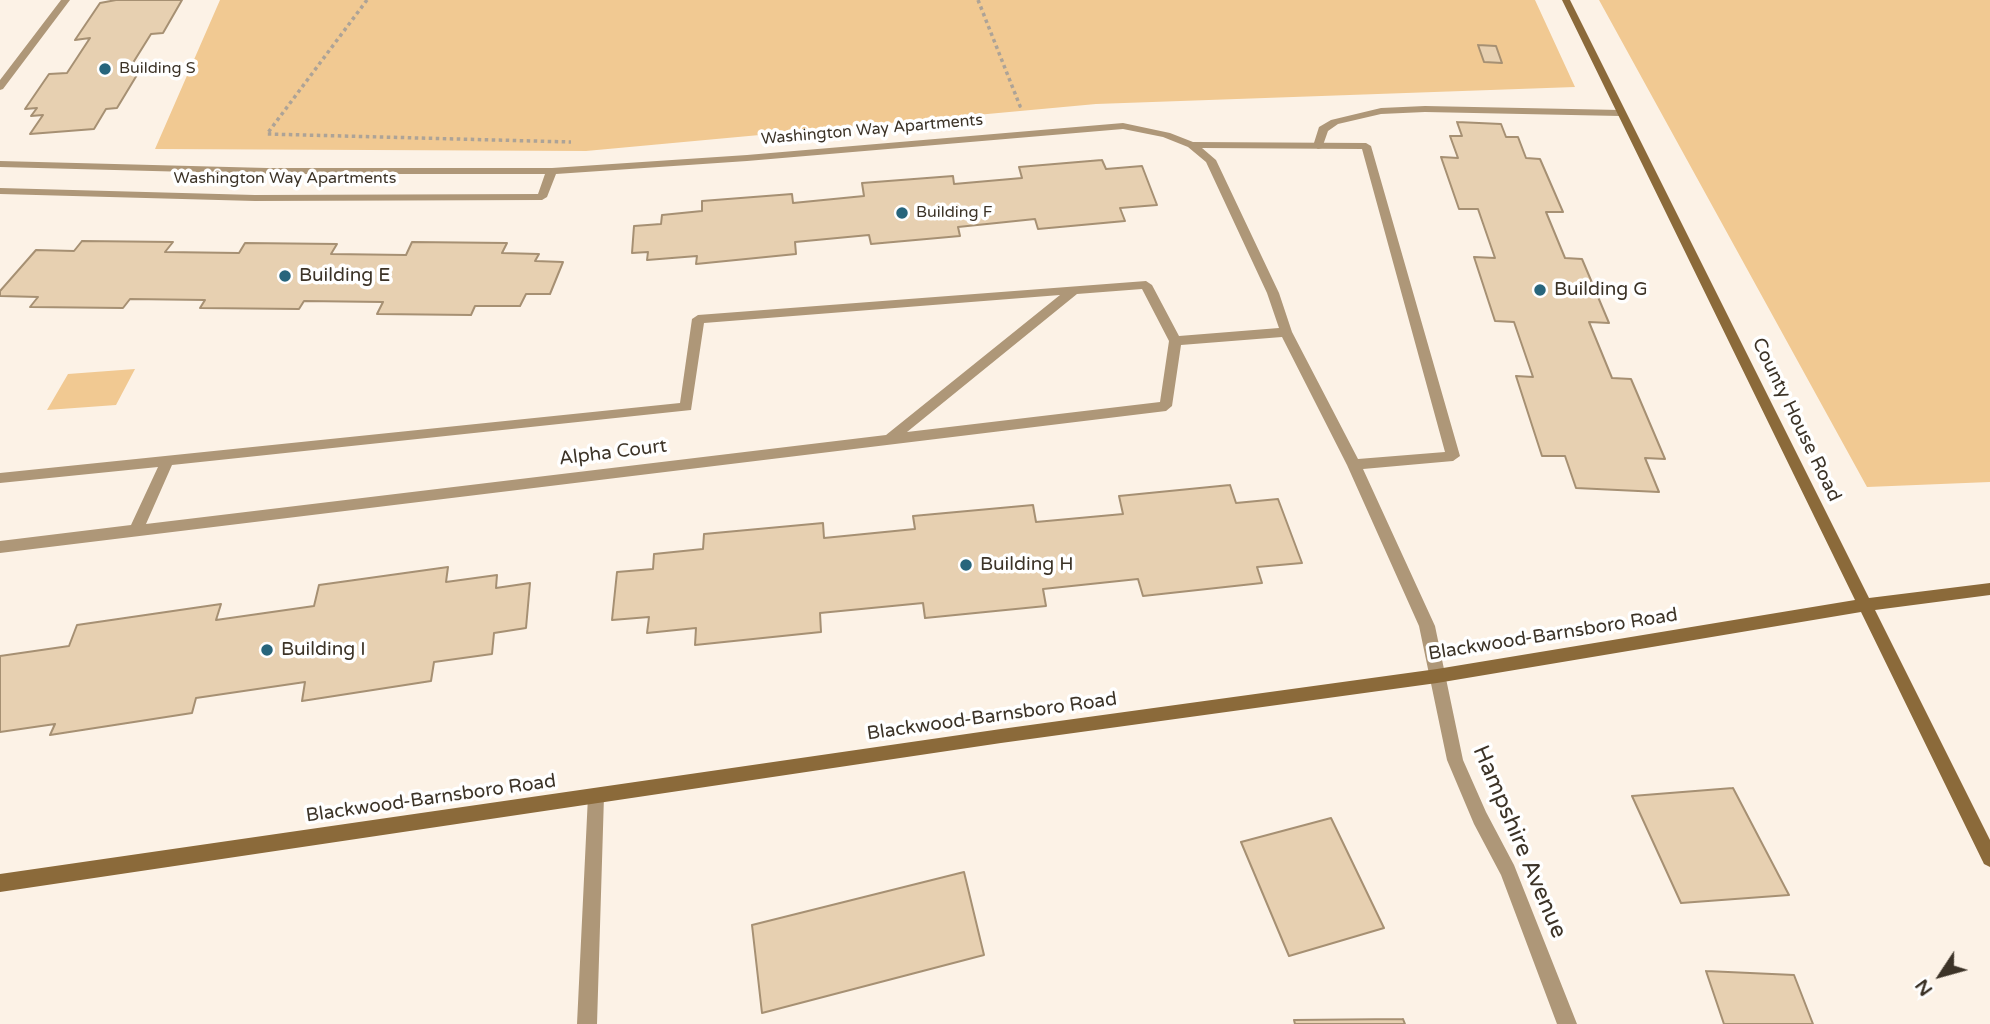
<!DOCTYPE html>
<html>
<head>
<meta charset="utf-8">
<style>
	body { margin:0 }
	#map { position:relative; width:1990px; height:1024px; overflow:hidden; background:#fcf2e6; font-family:"Varela Round",sans-serif }
	canvas { display:block }
	.north { position:absolute; left:1906px; top:940px; width:70px; height:70px; -webkit-text-stroke:5px #fff; paint-order:stroke; rotate:234deg; font-size:19px; font-weight:700; line-height:28px; text-align:center; color:#3c3327 }
	.north::after { content:''; display:block; margin:auto; width:24px; height:32px; background:#3c3327; clip-path:polygon(50% 0,100% 100%,50% 72%,0 100%) }
</style>
</head>
<body>
<div id="map">
<canvas width="1990" height="1024"></canvas>
<div class="north">N</div>
</div>
<script>
const g = document.querySelector('canvas').getContext('2d');
g.lineJoin = 'round';
function paint(path, color) { g.fillStyle = color; g.fill(path, 'evenodd'); }
const shape = rows => new Path2D(rows.map(r => 'M' + r).join(''));
function trace(path, color, width, dash) { g.strokeStyle = color; g.lineWidth = width; g.lineCap = dash ? 'butt' : 'round'; g.setLineDash(dash || []); g.stroke(path); }
function drawText(font, color, halo, rows, align = 'center') {
  g.font = font + ' "Varela Round",sans-serif'; g.lineWidth = 7; g.setLineDash([]); g.textBaseline = 'middle'; g.strokeStyle = halo; g.fillStyle = color; for (const [text, x, y, turn = 0] of rows) {
    g.save(); g.translate(x, y); g.rotate((+turn || 0) * Math.PI / 180); g.textAlign = isNaN(turn) ? turn : align; if (halo) g.strokeText(text, 0, 0); g.fillText(text, 0, 0); g.restore();
  }
}
paint(shape([
	[220,0,1535,0,1575,87,1096,104,586,151,155,149],
	[1599,0,1990,0,1990,482,1867,487],
	[135,369,116,405,47,410,68,374]
]), '#f1c992');
const building = shape([
	[116,0,182,0,163,33,151,34,131,66,143,65,117,108,106,109,94,129,30,134,43,115,31,116,37,108,25,109,49,74,67,73,90,38,75,40,100,3,116,0],
	[1478,45,1496,46,1502,63,1484,62,1478,45],
	[1457,122,1501,124,1506,137,1518,137,1526,158,1540,159,1563,212,1546,212,1565,258,1582,259,1609,323,1589,322,1612,378,1631,379,1665,459,1645,458,1659,492,1576,488,1565,456,1542,456,1516,376,1533,377,1514,322,1495,321,1474,257,1495,258,1478,209,1459,209,1441,157,1458,158,1450,136,1462,136,1457,122],
	[1102,160,1106,169,1142,166,1157,205,1120,208,1125,221,1038,229,1035,219,958,227,960,236,871,244,869,235,795,242,796,254,696,264,697,256,647,260,648,252,632,253,634,226,661,224,662,215,702,211,702,201,792,194,793,203,864,196,862,183,953,176,954,184,1022,178,1019,167,1102,160],
	[82,241,173,242,165,252,239,253,245,243,337,244,331,254,406,255,412,242,507,243,502,253,539,254,535,261,563,262,550,294,526,294,520,306,475,306,471,315,377,314,383,302,304,301,299,309,200,308,205,300,130,299,123,308,30,307,38,297,0,296,0,291,36,250,74,251,82,241],
	[1230,485,1236,503,1278,499,1302,563,1257,567,1262,583,1143,596,1138,579,1043,589,1046,606,925,618,923,603,820,613,821,632,695,645,696,628,647,633,649,617,612,620,617,572,653,569,654,554,703,549,704,534,823,523,824,538,915,529,913,516,1033,505,1036,522,1123,514,1119,496,1230,485],
	[448,567,446,582,497,575,496,588,530,583,526,628,494,633,492,654,434,662,431,681,302,701,305,682,196,698,192,713,50,735,55,724,0,732,0,656,69,646,77,625,221,604,216,620,314,606,319,585,448,567],
	[1733,788,1789,895,1681,903,1632,796,1733,788],
	[1331,818,1384,928,1289,956,1241,842,1331,818],
	[964,872,984,955,762,1013,752,925,964,872],
	[1706,971,1794,975,1813,1024,1724,1024,1706,971],
	[1403,1019,1405,1024,1295,1024,1294,1020,1403,1019]
]);
paint(building, '#e7d0b1');
trace(building, '#a69073', 2);
trace(shape([
	[367,0,267,134,571,142],
	[978,0,1020,106,1016,107]
]), '#ada397', 3.5, [3.5, 3.5]);
paint(shape([
	[1425,106,1620,110,1625,113,1620,116,1425,112,1381,114,1338,124,1328,131,1322,148,1318,149,1313,146,1319,127,1331,120,1381,108,1425,106]
]), '#ae9778');
paint(shape([
	[61,0,70,0,3,89,0,90,0,80,61,0],
	[1123,123,1170,133,1193,142,1366,143,1371,146,1460,456,1453,461,1363,469,1435,626,1463,760,1486,812,1514,865,1577,1024,1557,1024,1501,875,1474,824,1447,760,1419,626,1347,465,1282,337,1181,345,1172,406,1166,411,0,553,0,541,131,525,158,467,0,483,0,473,680,403,692,319,698,315,1146,281,1152,285,1179,336,1279,328,1267,293,1206,162,1188,147,1163,137,1123,129,747,161,556,174,547,197,542,200,255,201,0,194,0,188,255,195,538,194,545,174,267,174,0,167,0,161,267,168,552,168,747,155,1123,123],
	[1202,148,1362,149,1445,452,1358,459,1292,332,1279,293,1216,160,1202,148],
	[1142,289,1169,341,1160,402,907,432,1077,294,1142,289],
	[1060,295,886,435,146,524,172,465,691,410,704,323,1060,295],
	[596,788,602,790,604,796,597,1024,577,1024,588,796,590,790,596,788]
]), '#ae9778');
paint(shape([
	[1562,0,1570,0,1869,598,1990,583,1990,595,1875,610,1990,840,1990,867,1984,864,1861,612,1437,683,1001,743,0,892,0,874,1001,729,1437,669,1855,600,1562,0]
]), '#8b6a3a');
for (const [x, y, r, color] of [
	[105,69,7,"#27657c"],
	[902,213,7,"#27657c"],
	[285,276,7,"#27657c"],
	[1540,290,7,"#27657c"],
	[966,565,7,"#27657c"],
	[267,650,7,"#27657c"]
]) { const dot = new Path2D(); dot.arc(x, y, r, 0, 2 * Math.PI); g.fillStyle = color; g.fill(dot); trace(dot, '#fff', 2.5); }
drawText('16px', '#3c3327', '#fff', [
	["Building S",119,69],
	["Building F",916,213]
], 'left');
drawText('16px', '#3c3327', '#fff', [
	["Washington Way Apartments",872,130,-5],
	["Washington Way Apartments",285,179]
]);
drawText('19px', '#3c3327', '#fff', [
	["Building E",299,276],
	["Building G",1554,290],
	["Building H",980,565],
	["Building I",281,650]
], 'left');
drawText('19px', '#3c3327', '#fff', [
	["County House Road",1796,420,64],
	["Alpha Court",613,453,-7],
	["Blackwood-Barnsboro Road",1553,635,-9],
	["Blackwood-Barnsboro Road",992,717,-8],
	["Blackwood-Barnsboro Road",431,799,-8]
]);
drawText('23px', '#3c3327', '#fff', [
	["Hampshire Avenue",1519,842,67]
]);
</script>
</body>
</html>
